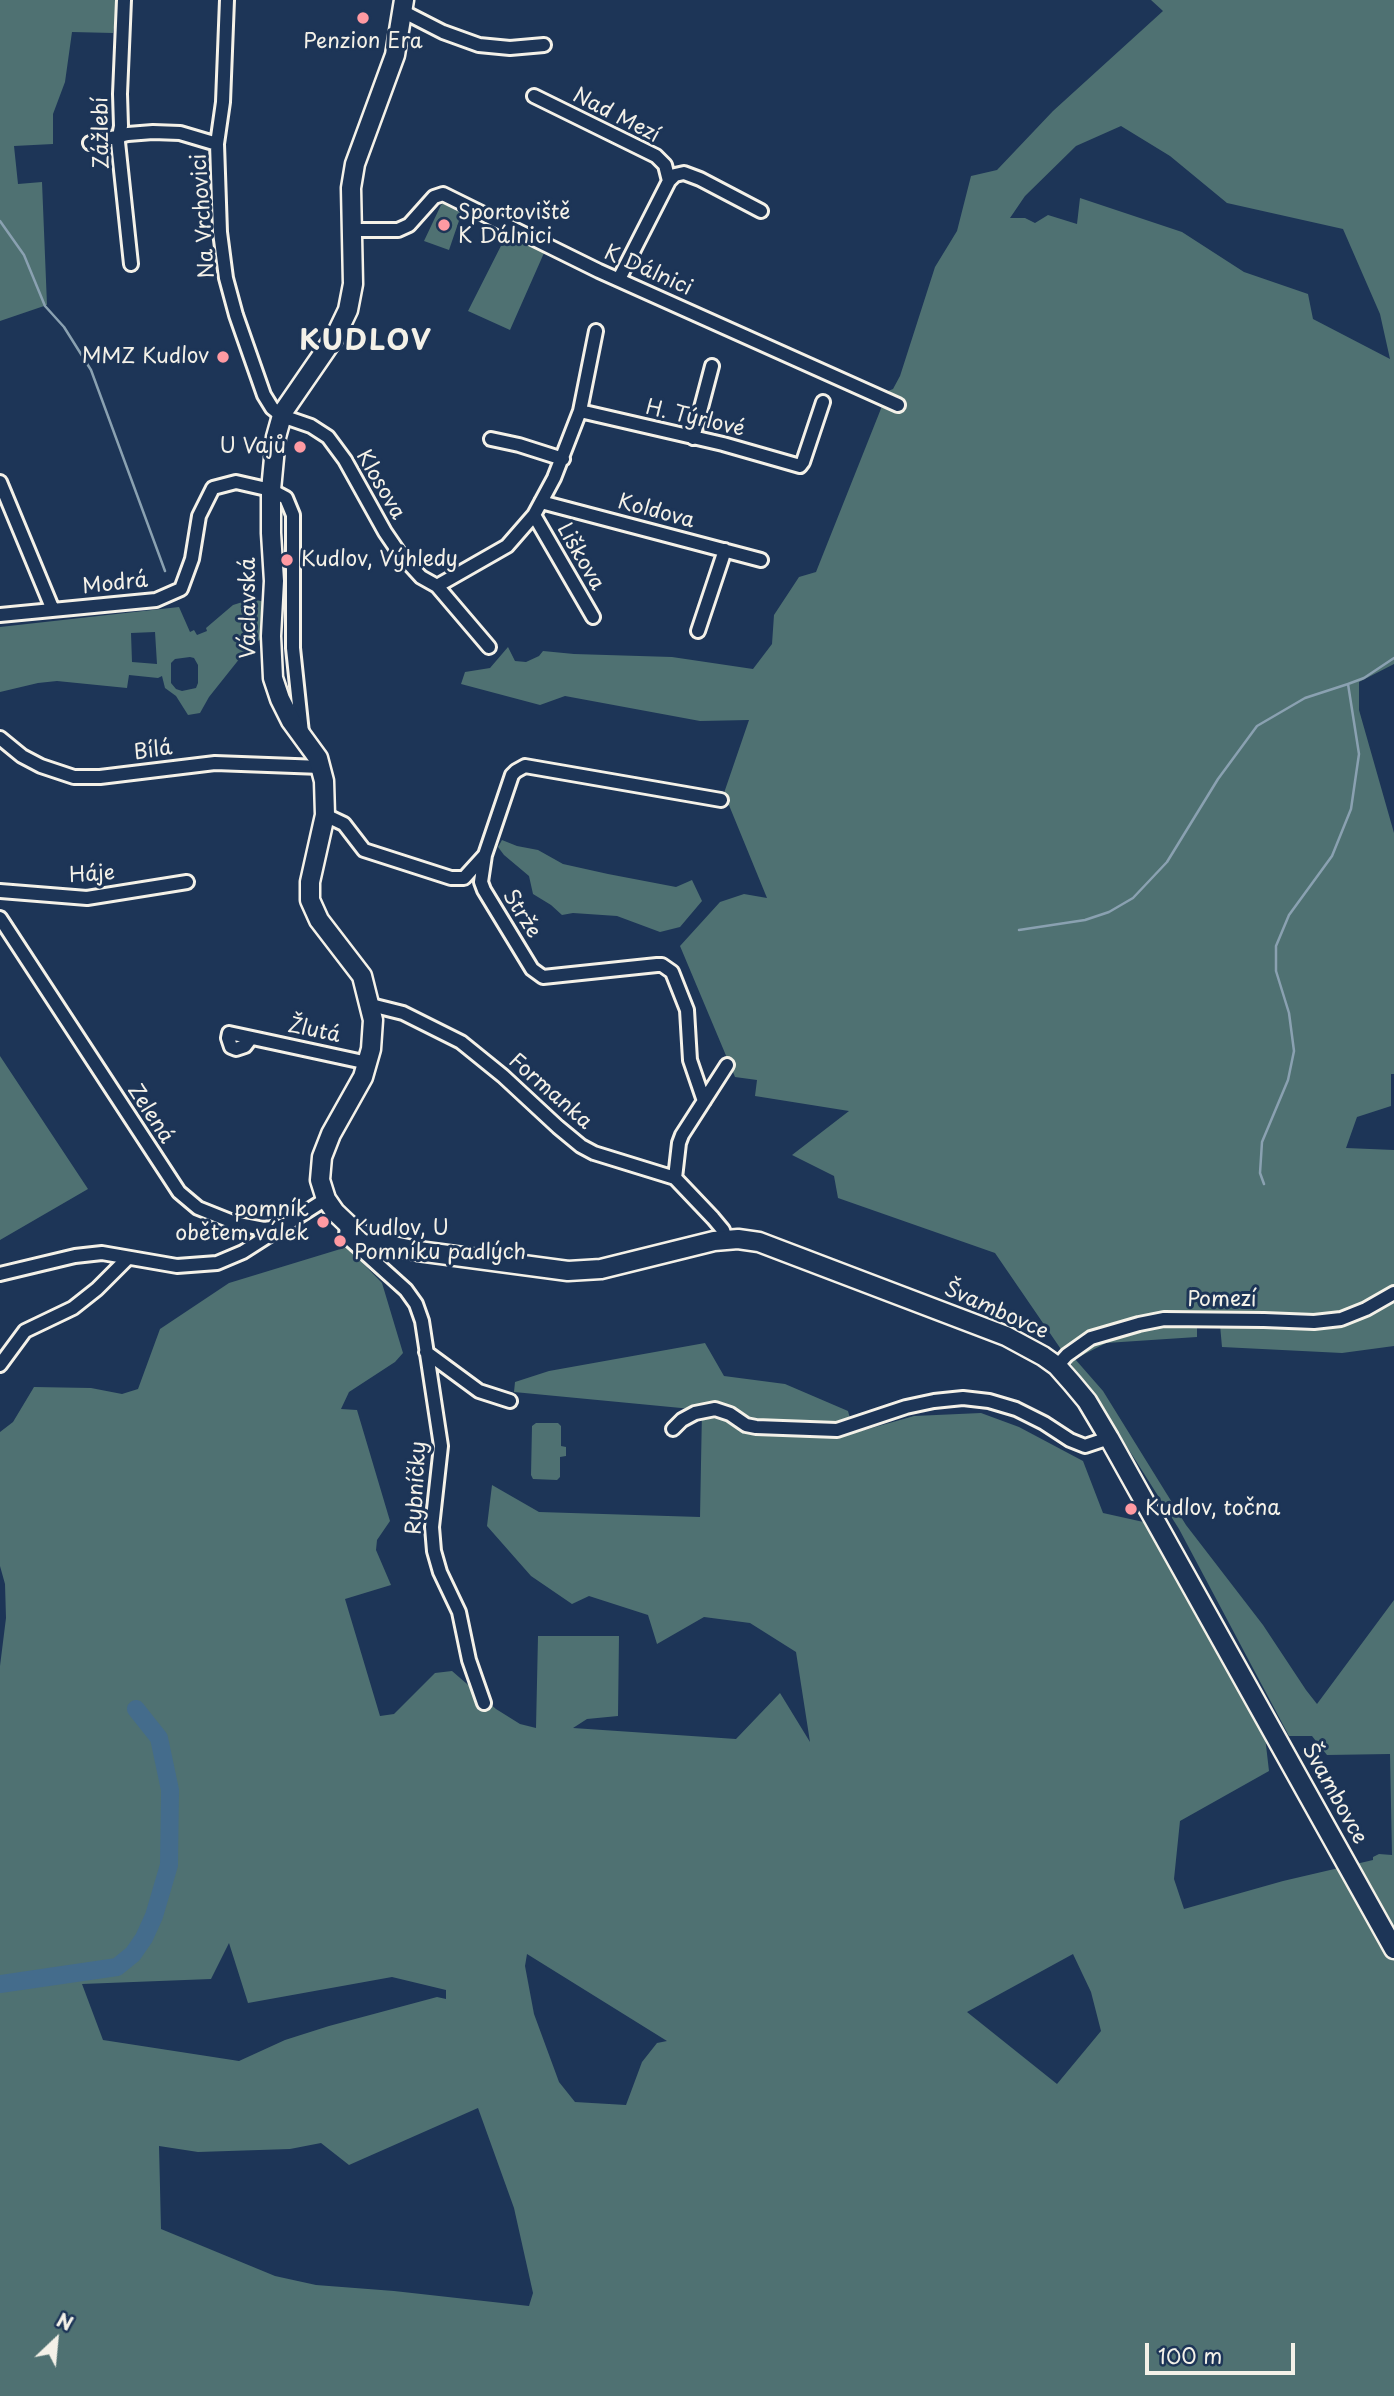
<!DOCTYPE html>
<html>
<head>
<meta charset="utf-8">
<style>
	body { margin:0 }
	#map { position:relative; width:1394px; height:2396px; overflow:hidden; background:#1d3557; font-family:"Playpen Sans",sans-serif }
	canvas { display:block }
	.north { position:absolute; left:21px; top:2305px; width:70px; height:70px; -webkit-text-stroke:5px #1d3557; paint-order:stroke; rotate:26deg; font-size:19px; font-weight:700; line-height:28px; text-align:center; color:#f4f1e8 }
	.north::after { content:''; display:block; margin:auto; width:24px; height:32px; background:#f4f1e8; clip-path:polygon(50% 0,100% 100%,50% 72%,0 100%) }
	.scale { position:absolute; left:1145px; top:2343px; width:150px; height:32px; box-sizing:border-box; border:4px solid #f4f1e8; border-top:0; padding-left:9px; font-size:21px; line-height:24px; white-space:nowrap; color:#f4f1e8; -webkit-text-stroke:5px #1d3557; paint-order:stroke }
</style>
</head>
<body>
<div id="map">
<canvas width="1394" height="2396"></canvas>
<div class="north">N</div>
<div class="scale">100 m</div>
</div>
<script>
const g = document.querySelector('canvas').getContext('2d');
g.lineJoin = 'round';
function paint(path, color) { g.fillStyle = color; g.fill(path, 'evenodd'); }
const shape = rows => new Path2D(rows.map(r => 'M' + r).join(''));
function trace(path, color, width, dash) { g.strokeStyle = color; g.lineWidth = width; g.lineCap = dash ? 'butt' : 'round'; g.setLineDash(dash || []); g.stroke(path); }
function drawText(font, color, halo, rows, align = 'center') {
  g.font = font + ' "Playpen Sans",sans-serif'; g.lineWidth = 6; g.setLineDash([]); g.textBaseline = 'middle'; g.strokeStyle = halo; g.fillStyle = color; for (const [text, x, y, turn = 0] of rows) {
    g.save(); g.translate(x, y); g.rotate((+turn || 0) * Math.PI / 180); g.textAlign = isNaN(turn) ? turn : align; if (halo) g.strokeText(text, 0, 0); g.fillText(text, 0, 0); g.restore();
  }
}
paint(shape([
	[0,0,119,0,113,33,72,32,65,82,53,114,53,144,14,146,18,184,42,182,47,305,0,321],
	[1151,0,1394,0,1394,664,1359,682,1359,710,1394,833,1394,1074,1391,1074,1391,1106,1357,1117,1346,1148,1394,1150,1394,1346,1342,1353,1222,1347,1220,1325,1197,1325,1197,1337,1106,1343,1075,1359,1103,1391,1186,1525,1263,1625,1306,1690,1317,1704,1394,1600,1394,2396,0,2396,0,1666,6,1618,5,1584,0,1566,0,1432,13,1422,34,1387,91,1388,122,1394,138,1389,160,1329,229,1283,347,1247,382,1283,403,1353,395,1362,349,1392,341,1409,357,1410,390,1521,377,1540,376,1550,391,1585,345,1599,380,1716,394,1714,435,1673,452,1671,496,1709,520,1724,536,1728,538,1636,619,1636,618,1716,587,1719,573,1728,736,1739,780,1693,810,1742,796,1652,750,1623,704,1617,657,1644,648,1615,589,1596,572,1604,531,1576,487,1526,492,1485,539,1512,700,1517,702,1410,514,1392,515,1382,549,1371,705,1343,724,1376,785,1384,848,1411,854,1433,914,1416,981,1413,1019,1427,1083,1461,1103,1513,1148,1523,1264,1728,1269,1771,1180,1821,1174,1879,1184,1909,1283,1881,1373,1860,1373,1857,1379,1854,1392,1855,1390,1754,1327,1755,1312,1736,1289,1736,1179,1529,1117,1431,995,1253,838,1198,834,1176,792,1155,849,1111,755,1096,757,1080,735,1077,680,946,720,902,744,894,767,898,724,793,749,720,700,721,565,696,540,705,461,684,465,672,490,668,508,647,515,661,526,662,539,656,543,651,574,654,672,657,753,669,772,644,774,615,799,577,816,572,888,391,893,389,900,376,935,267,957,231,971,176,997,170,1053,111,1163,11],
	[1121,126,1170,156,1227,203,1343,229,1380,314,1390,359,1313,319,1308,294,1244,272,1182,232,1080,198,1077,224,1048,215,1035,223,1025,218,1010,218,1025,196,1076,146],
	[229,1943,248,2003,392,1977,446,1990,446,1999,437,1997,329,2026,285,2040,239,2061,103,2040,82,1984,211,1979],
	[527,1954,667,2041,657,2043,642,2062,626,2105,575,2102,559,2082,534,2014,525,1966],
	[1073,1954,1091,1992,1101,2031,1057,2084,967,2012],
	[478,2108,514,2208,533,2293,529,2306,394,2291,316,2285,275,2276,161,2229,159,2146,198,2152,290,2149,321,2143,349,2165],
	[445,202,463,209,449,250,424,241,441,205],
	[509,230,543,248,544,253,510,330,468,311],
	[252,599,265,602,262,638,244,653,209,697,200,713,188,715,176,696,165,688,162,676,158,678,129,675,127,688,57,681,38,683,0,692,0,627,179,607,190,632,194,630,197,635,207,631,206,628,233,605],
	[155,632,157,664,132,662,131,633],
	[190,657,194,658,198,665,198,683,196,688,182,691,176,689,171,683,171,663,175,659],
	[502,840,517,846,538,850,563,864,608,874,676,887,692,880,702,901,680,927,660,932,617,916,573,913,562,915,551,905,533,894,529,876,504,855,498,847],
	[0,1056,88,1189,0,1240],
	[536,1423,558,1423,561,1426,561,1446,566,1447,566,1456,560,1457,560,1477,557,1480,533,1479,531,1475,532,1426]
]), '#4f7172');
trace(shape([
	[0,221,24,255,45,306,64,327,91,370,165,571],
	[1019,930,1085,920,1109,912,1133,898,1167,862,1218,779,1257,726,1305,698,1348,684],
	[1264,1184,1260,1173,1262,1142,1288,1080,1294,1051,1289,1013,1276,971,1276,946,1289,915,1332,856,1351,809,1359,754,1348,684,1364,678,1394,658]
]), '#8aa1b1', 2.5);
trace(shape([
	[0,1984,117,1967,133,1954,144,1938,154,1916,169,1865,170,1790,159,1738,136,1709]
]), '#446c8c', 18);
const street = shape([
	[124,0,120,94,121,126,118,142,131,264],
	[227,0,223,102,217,144,220,232,226,278,236,315,264,395,272,408,282,416,311,426,328,437,345,460,385,532,400,554,421,577,437,586,489,647],
	[402,11,443,32,479,45,510,48,544,45],
	[534,96,656,156,665,165,669,181],
	[90,143,128,134,153,132,180,133,217,144],
	[352,230,398,230,409,225,434,197,443,194,599,271,898,405],
	[619,279,669,181,675,175,684,173,700,179,761,211],
	[580,411,723,444,800,466,803,462,823,402],
	[693,438,712,366],
	[491,439,519,445,563,459],
	[0,482,53,610],
	[541,502,761,560],
	[534,515,593,617],
	[437,586,507,546,534,515,554,478,580,411,596,331],
	[0,615,156,600,181,589,192,559,199,516,213,488,236,482,271,490,286,498,293,515,293,648,302,733],
	[698,631,725,550],
	[0,738,22,756,41,766,74,777,100,777,215,763,321,767],
	[325,815,344,824,364,850,451,878,464,878,484,856],
	[0,891,87,898,187,882],
	[0,918,179,1192,198,1208,238,1224,264,1229,286,1226],
	[371,1005,403,1013,461,1042,503,1076,558,1127,581,1146,594,1153,675,1178,713,1218,723,1230,726,1239],
	[251,1038,245,1046,236,1049,231,1047,228,1038,229,1033,271,1042,368,1063],
	[704,1101,690,1060,687,1010,672,972,662,965,657,965,543,977,532,969,484,890,481,882,485,855,512,775,516,771,525,766,721,800],
	[675,1178,679,1143,682,1135,727,1065],
	[347,1224,346,1236,406,1290,416,1304,422,1321,441,1446,432,1527,434,1551,440,1572,459,1612,469,1660,484,1703],
	[0,1274,75,1256,102,1253,177,1266,217,1263,243,1252,326,1199],
	[426,1352,479,1391,510,1401],
	[0,1365,25,1331,73,1308,97,1289,128,1258],
	[1057,1366,1067,1355,1091,1338,1139,1324,1164,1319,1264,1320,1314,1322,1341,1319,1366,1309,1394,1293],
	[673,1429,682,1420,695,1413,715,1409,730,1414,746,1425,756,1427,837,1430,906,1407,934,1401,963,1398,989,1401,1016,1409,1044,1423,1070,1440,1085,1446,1109,1438]
]);
const secondary = shape([
	[404,0,395,55,355,164,351,188,353,284,348,310,336,335,283,412,276,437,271,490,271,533,274,581,271,636,273,678,280,699,291,721,318,758,324,781,325,815,310,882,310,900,319,920,362,976,373,1020,371,1049,363,1077,331,1134,322,1157,320,1180,326,1199,335,1212,355,1231,384,1244,418,1251,568,1271,601,1269,714,1241,738,1239,759,1242,1006,1336,1043,1356,1057,1366,1072,1383,1087,1401,1109,1438,1394,1949]
]);
trace(street, '#f4f1e8', 18);
trace(secondary, '#f4f1e8', 23);
trace(street, '#1d3557', 12);
trace(secondary, '#1d3557', 18);
for (const [x, y, r, color] of [
	[363,18,7,"#ff9aa2"],
	[444,225,7,"#ff9aa2"],
	[223,357,7,"#ff9aa2"],
	[300,447,7,"#ff9aa2"],
	[287,560,7,"#ff9aa2"],
	[323,1222,7,"#ff9aa2"],
	[340,1241,7,"#ff9aa2"],
	[1131,1509,7,"#ff9aa2"]
]) { const dot = new Path2D(); dot.arc(x, y, r, 0, 2 * Math.PI); g.fillStyle = color; g.fill(dot); trace(dot, '#1d3557', 2.5); }
drawText('21px', '#f4f1e8', '#1d3557', [
	["Penzion Era",363,42,"center"],
	["Sportoviště",458,213],
	["K Dálnici",458,237],
	["MMZ Kudlov",209,357,"right"],
	["U Vajů",286,447,"right"],
	["Kudlov, Výhledy",301,560],
	["pomník",309,1210,"right"],
	["obětem válek",309,1234,"right"],
	["Kudlov, U",354,1229],
	["Pomníku padlých",354,1253],
	["Kudlov, točna",1145,1509]
], 'left');
drawText('21px', '#f4f1e8', '#1d3557', [
	["Nad Mezí",616,116,27],
	["Zážlebí",102,133,-91],
	["Na Vrchovici",204,216,-94],
	["K Dálnici",648,271,24],
	["H. Týrlové",695,419,13],
	["Klosova",380,485,60],
	["Koldova",656,512,15],
	["Liškova",580,557,60],
	["Modrá",115,584,-6],
	["Václavská",249,608,-90],
	["Bílá",153,751,-8],
	["Háje",92,875,-4],
	["Strže",521,914,58],
	["Žlutá",314,1031,12],
	["Formanka",550,1092,41],
	["Zelená",150,1114,57],
	["Pomezí",1222,1300],
	["Švambovce",996,1311,24],
	["Rybníčky",417,1488,-87],
	["Švambovce",1334,1794,61]
]);
g.letterSpacing = '2px';
drawText('bold 28px', '#f4f1e8', '#1d3557', [
	["KUDLOV",366,342]
]);
g.letterSpacing = '0px';
</script>
</body>
</html>
